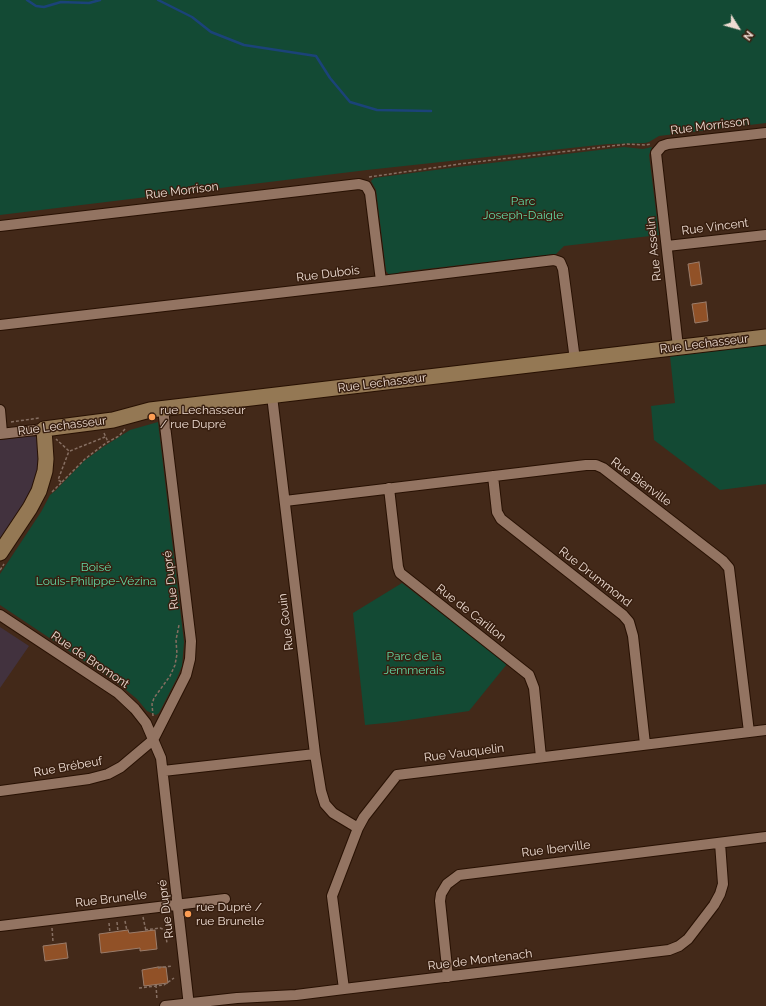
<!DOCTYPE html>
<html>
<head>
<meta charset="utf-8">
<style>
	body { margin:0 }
	#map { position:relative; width:766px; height:1006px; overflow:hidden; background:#432919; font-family:Raleway,sans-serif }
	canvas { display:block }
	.north { position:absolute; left:718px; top:8px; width:40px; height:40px; -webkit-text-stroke:3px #381f10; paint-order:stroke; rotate:127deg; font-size:11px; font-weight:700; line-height:16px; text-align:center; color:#eedcd2 }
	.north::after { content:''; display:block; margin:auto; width:14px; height:18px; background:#eedcd2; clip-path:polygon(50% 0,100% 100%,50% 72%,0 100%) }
</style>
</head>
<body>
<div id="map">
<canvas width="766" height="1006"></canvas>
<div class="north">N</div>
</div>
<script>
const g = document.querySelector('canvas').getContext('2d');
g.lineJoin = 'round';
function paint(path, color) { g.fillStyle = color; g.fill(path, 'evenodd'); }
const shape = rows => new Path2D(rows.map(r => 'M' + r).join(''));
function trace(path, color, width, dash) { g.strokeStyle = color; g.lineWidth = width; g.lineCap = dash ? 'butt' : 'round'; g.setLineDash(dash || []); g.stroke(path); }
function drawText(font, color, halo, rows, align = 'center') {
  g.font = font + ' Raleway,sans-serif'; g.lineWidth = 3; g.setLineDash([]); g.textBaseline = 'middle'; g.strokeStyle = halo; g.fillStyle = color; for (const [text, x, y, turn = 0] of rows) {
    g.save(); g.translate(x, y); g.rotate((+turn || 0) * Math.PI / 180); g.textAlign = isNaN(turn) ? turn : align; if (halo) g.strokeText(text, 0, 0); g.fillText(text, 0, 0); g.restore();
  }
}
paint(shape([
	[31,436,37,437,41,441,36,484,0,544,0,440],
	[0,627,29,646,0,688]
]), '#42323e');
paint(shape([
	[0,0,766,0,766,123,659,136,649,142,645,143,608,144,367,170,0,215],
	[624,147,643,149,652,147,649,155,659,235,564,246,556,254,400,272,394,276,390,276,386,271,376,190,371,181,374,178,458,167],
	[766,345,766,484,720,490,654,440,651,406,675,403,670,356],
	[158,422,184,642,182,666,177,678,159,713,156,715,147,711,137,699,120,685,0,605,0,574,41,512,50,495,55,491,84,461,103,447,130,430],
	[402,583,507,664,469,711,395,722,365,725,353,613]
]), '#134a34');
trace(shape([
	[27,0,36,6,44,7,61,2,89,3,100,0],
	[158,0,192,17,211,32,244,45,316,56,330,78,350,102,377,110,431,111]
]), '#1b4379', 2.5);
const building = shape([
	[699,262,702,284,691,286,688,264,699,262],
	[706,302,708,321,695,323,692,304,706,302],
	[128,930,129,933,130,933,155,930,157,949,140,951,140,948,101,953,99,934,128,930],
	[66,943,68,958,45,961,43,946,66,943],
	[158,967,166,967,168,983,144,986,142,970,158,967]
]);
paint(building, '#915127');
trace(building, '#9b7d6b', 1);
const street = shape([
	[0,226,359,184,366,186,370,193,381,281],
	[667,246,766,235],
	[0,325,381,281,554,260,560,262,563,269,575,360],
	[678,347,656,153,662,146,668,144,766,133],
	[272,396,315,754,321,791,325,804,333,813,358,828],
	[0,410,2,433],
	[0,434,44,429],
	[493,476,497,512,501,519,623,615,629,622,633,636,645,744],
	[389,488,398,567,400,573,529,675,534,688,541,757],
	[285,501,586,465,596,465,603,468,723,561,729,568,749,732],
	[0,615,118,693,135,709,146,723,161,758,189,1006],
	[163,771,315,754],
	[0,791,89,779,108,774,121,767,153,740,186,675,190,659,191,641,163,409],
	[0,926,225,899],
	[448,977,440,901,441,894,447,884,459,875,766,837],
	[344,989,332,896,358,828,364,817,397,775,766,730],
	[165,1006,237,998,296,995,344,989,669,950,679,946,688,939,714,905,720,894,723,884,720,843]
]);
const secondary = shape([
	[0,553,30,508,39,491,45,471,46,459,44,429,113,420,150,410,766,337]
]);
trace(street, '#281103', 12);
trace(secondary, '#281103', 17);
trace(shape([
	[369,177,467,163,595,148,627,144,646,145,651,144],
	[11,422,39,418],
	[104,433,108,442],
	[70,451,105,437],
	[62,482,85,459,106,443,119,436,125,429],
	[52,492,62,482,58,480,69,451,56,439],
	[0,570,4,564],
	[153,716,152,704,154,698,170,676,175,665,177,654,176,640,179,625],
	[143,917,146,931],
	[125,921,127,931],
	[117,922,118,932],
	[109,923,110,933],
	[52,928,53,942],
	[145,930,160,928,165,930,167,943],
	[158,968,172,966],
	[156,985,157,1000],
	[139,988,164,985,174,978]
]), '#866f62', 1.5, [3, 2]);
trace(street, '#937462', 10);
trace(secondary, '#947854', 15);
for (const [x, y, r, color] of [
	[152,417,4,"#fc9d53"],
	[188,914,4,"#fc9d53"]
]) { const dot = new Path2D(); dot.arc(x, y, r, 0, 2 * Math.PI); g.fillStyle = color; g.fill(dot); trace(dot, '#381f10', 1.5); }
drawText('12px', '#eedcd2', '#381f10', [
	["Rue Morrisson",710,126,-7],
	["Rue Morrison",182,191,-7],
	["Rue Vincent",715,227,-7],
	["Rue Asselin",654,249,-96],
	["Rue Dubois",328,274,-7],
	["Rue Lechasseur",704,344,-7],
	["Rue Lechasseur",382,383,-7],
	["Rue Lechasseur",62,426,-7],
	["Rue Bienville",641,482,37],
	["Rue Drummond",595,577,38],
	["Rue Dupré",171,580,-97],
	["Rue de Carillon",471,613,38],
	["Rue Gouin",286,622,-97],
	["Rue de Bromont",90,660,34],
	["Rue Vauquelin",464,753,-7],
	["Rue Brébeuf",68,767,-10],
	["Rue Iberville",556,849,-7],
	["Rue Brunelle",111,899,-7],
	["Rue Dupré",166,909,-97],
	["Rue de Montenach",480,960,-7]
]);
drawText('12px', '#61d9a5', '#381f10', [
	["Parc",523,201],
	["Joseph-Daigle",523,215],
	["Boisé",96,567],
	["Louis-Philippe-Vézina",96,581],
	["Parc de la",414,656],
	["Jemmerais",414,670]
]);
drawText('12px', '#eedcd2', '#381f10', [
	["rue Lechasseur",160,410],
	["/ rue Dupré",160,424],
	["rue Dupré /",196,907],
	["rue Brunelle",196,921]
], 'left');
</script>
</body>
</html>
